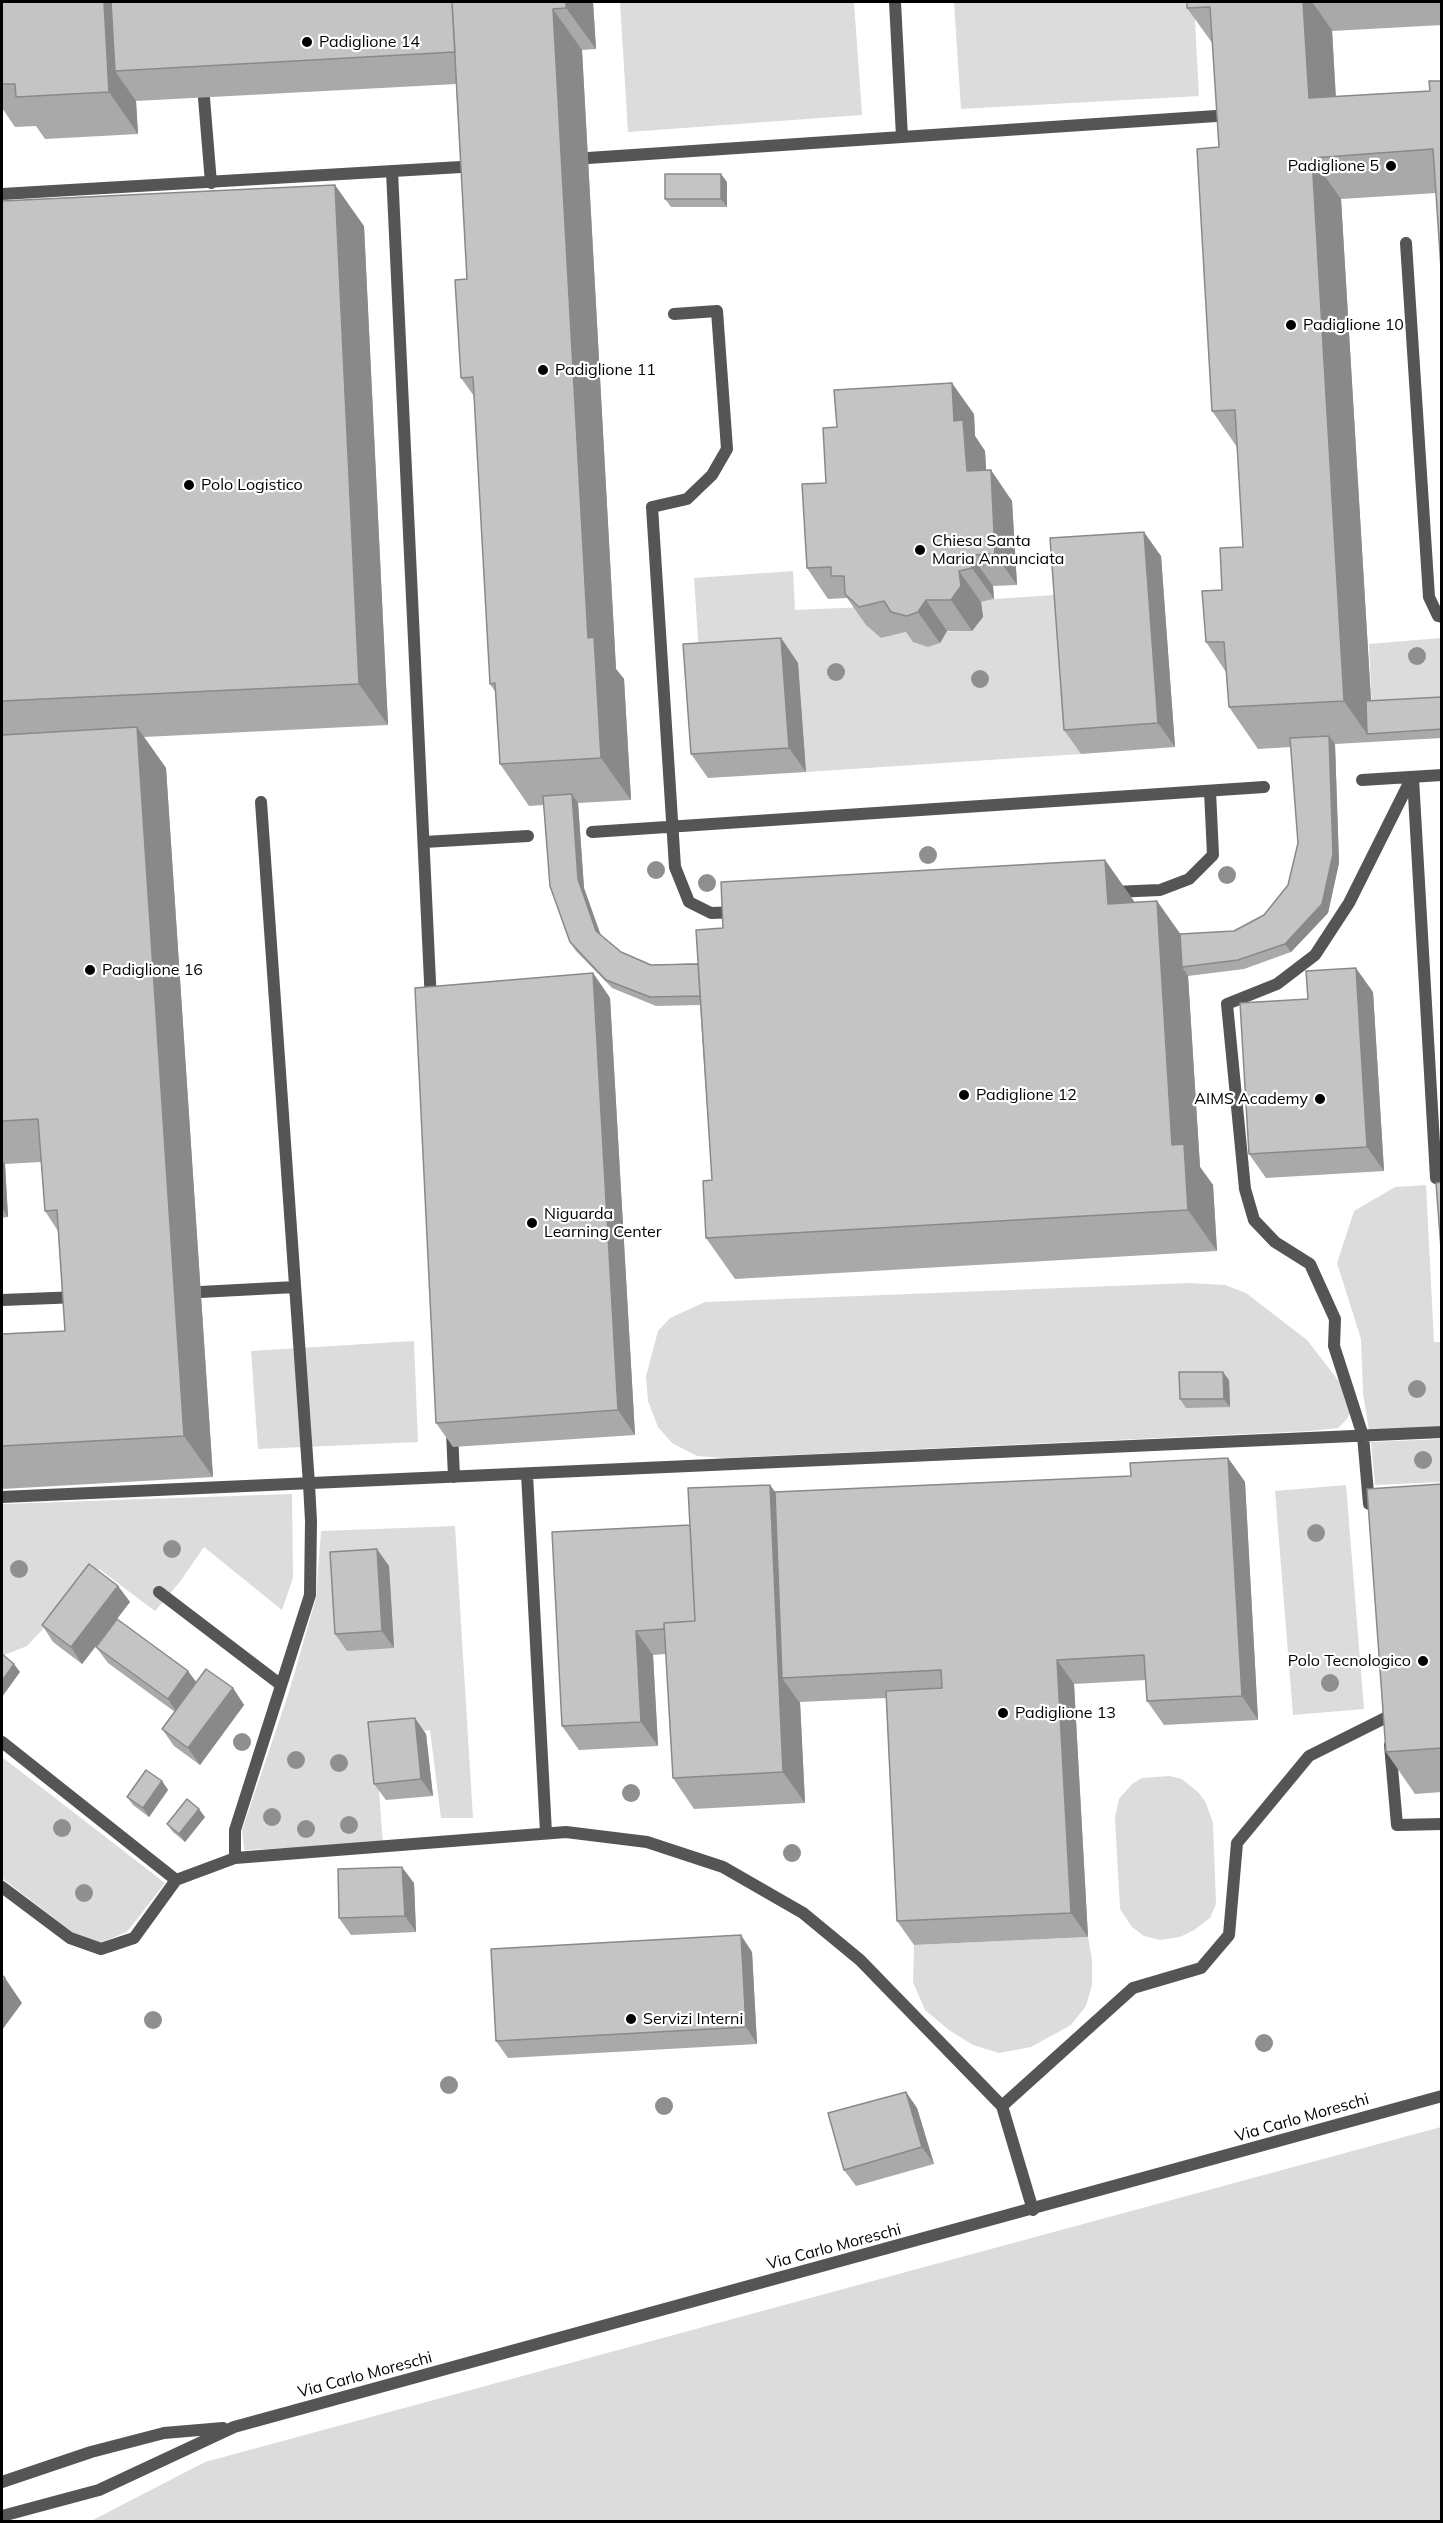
<!DOCTYPE html>
<html>
<head>
<meta charset="utf-8">
<style>
	body { margin:0 }
	#map { position:relative; width:1443px; height:2523px; overflow:hidden; background:#fff; font-family:Mulish,sans-serif }
	canvas { display:block }
	.frame { position:absolute; inset:0; border:3px solid #000; pointer-events:none }
</style>
</head>
<body>
<div id="map">
<canvas width="1443" height="2523"></canvas>
<div class="frame"></div>
</div>
<script>
const g = document.querySelector('canvas').getContext('2d');
g.lineJoin = 'round';
function paint(path, color) { g.fillStyle = color; g.fill(path, 'evenodd'); }
const shape = rows => new Path2D(rows.map(r => 'M' + r).join(''));
function trace(path, color, width, dash) { g.strokeStyle = color; g.lineWidth = width; g.lineCap = dash ? 'butt' : 'round'; g.setLineDash(dash || []); g.stroke(path); }
function drawText(font, color, halo, rows, align = 'center') {
  g.font = font + ' Mulish,sans-serif'; g.lineWidth = 4.5; g.setLineDash([]); g.textBaseline = 'middle'; g.strokeStyle = halo; g.fillStyle = color; for (const [text, x, y, turn = 0] of rows) {
    g.save(); g.translate(x, y); g.rotate((+turn || 0) * Math.PI / 180); g.textAlign = isNaN(turn) ? turn : align; if (halo) g.strokeText(text, 0, 0); g.fillText(text, 0, 0); g.restore();
  }
}
paint(shape([
	[620,2,854,2,862,115,628,132],
	[954,2,1194,2,1199,96,961,109],
	[793,571,795,610,865,607,881,638,906,632,972,631,981,602,994,599,1069,594,1081,754,806,772,798,663,700,668,694,578],
	[1441,638,1441,705,1372,710,1369,644],
	[1426,1185,1434,1342,1441,1342,1441,1426,1369,1431,1363,1393,1361,1339,1337,1263,1354,1211,1395,1187],
	[1189,1283,1225,1285,1246,1293,1307,1340,1355,1402,1347,1419,1338,1428,1310,1431,724,1458,697,1456,672,1443,658,1427,648,1401,646,1376,658,1331,670,1318,705,1302],
	[414,1341,418,1442,258,1449,251,1351],
	[1441,1439,1441,1482,1375,1485,1371,1442],
	[1346,1485,1364,1709,1293,1715,1275,1491],
	[292,1494,293,1578,282,1610,204,1547,179,1583,155,1611,99,1569,27,1646,2,1656,2,1504],
	[455,1526,473,1818,441,1818,430,1730,375,1738,383,1844,244,1850,242,1830,289,1692,316,1598,321,1531],
	[2,1757,165,1883,127,1932,100,1943,72,1932,2,1878],
	[1170,1776,1182,1779,1199,1793,1206,1803,1213,1823,1216,1904,1210,1918,1194,1930,1180,1937,1160,1940,1144,1936,1132,1927,1120,1909,1115,1818,1119,1799,1132,1784,1142,1778],
	[1088,1937,1092,1960,1092,1985,1086,2006,1071,2025,1031,2047,999,2053,973,2045,949,2030,925,2010,913,1982,914,1945],
	[1441,2127,1441,2521,91,2521,205,2462]
]), '#dcdcdc');
trace(shape([
	[895,2,902,137],
	[204,98,211,183],
	[588,158,1231,115],
	[392,171,431,1003],
	[2,194,478,166],
	[1406,243,1429,597,1438,616,1442,617],
	[674,314,717,311,727,449,712,475,687,499,652,507,675,867,689,902,711,913,739,912],
	[1413,778,1436,1178],
	[1362,780,1442,775],
	[592,832,1264,787],
	[424,842,528,836],
	[1113,892,1160,890,1189,879,1213,855,1210,791],
	[200,1292,295,1287],
	[2,1300,79,1297],
	[452,1431,454,1477],
	[527,1474,546,1833],
	[2,1497,1442,1432],
	[1369,1504,1363,1436,1334,1346,1335,1319,1310,1264,1275,1242,1254,1220,1245,1189,1227,1004,1277,984,1315,955,1349,903,1412,777],
	[159,1592,281,1685],
	[2,1742,176,1880],
	[1390,1745,1397,1825,1442,1824],
	[235,1858,235,1830,310,1595,311,1521,309,1484,261,802],
	[2,1887,70,1938,101,1949,134,1938,176,1880,235,1858,566,1832,647,1842,723,1867,803,1913,860,1960,1002,2106],
	[1033,2210,1002,2106,1133,1988,1201,1968,1229,1935,1237,1843,1309,1756,1387,1717]
]), '#555', 12);
trace(shape([
	[2,2482,91,2452,164,2433,223,2428],
	[2,2516,99,2490,234,2427,1442,2096]
]), '#555', 12);
g.fillStyle = '#8f8f8f';
for (const [x, y] of [
	[1417,656],
	[836,672],
	[980,679],
	[928,855],
	[656,870],
	[1227,875],
	[707,883],
	[1417,1389],
	[1423,1460],
	[1316,1533],
	[172,1549],
	[19,1569],
	[1330,1683],
	[242,1742],
	[296,1760],
	[339,1763],
	[631,1793],
	[272,1817],
	[349,1825],
	[62,1828],
	[306,1829],
	[792,1853],
	[84,1893],
	[153,2020],
	[1264,2043],
	[449,2085],
	[664,2106]
]) { g.beginPath(); g.arc(x, y, 9, 0, 2 * Math.PI); g.fill(); }
paint(shape([
	[2,2,593,2,596,49,582,50,616,669,624,679,631,800,578,803,584,888,601,935,621,952,651,965,698,963,723,928,1105,860,1134,902,1157,901,1180,934,1234,931,1264,915,1288,885,1298,843,1291,747,1258,749,1229,707,1226,672,1206,642,1222,590,1243,547,1237,447,1212,411,1219,147,1213,44,1187,8,1187,2,1442,2,1442,25,1332,31,1332,30,1336,97,1430,91,1436,193,1341,199,1371,701,1442,697,1442,738,1335,744,1339,863,1328,913,1291,952,1244,969,1188,976,1200,1167,1213,1185,1217,1251,735,1279,706,1238,712,1180,700,1005,656,1006,612,988,576,951,570,942,543,805,529,806,500,764,496,693,490,684,474,396,461,378,467,279,456,84,136,101,138,134,45,139,36,126,15,127,2,108],
	[727,182,727,207,671,207,665,199],
	[2,201,364,226,388,725,144,737,166,768,213,1477,2,1489,2,1332,3,1334,65,1331,58,1231,45,1211,41,1162,5,1164,8,1217,2,1218],
	[974,414,975,436,985,451,986,470,1012,501,1017,585,993,586,994,599,981,602,983,617,972,631,947,631,940,643,928,647,913,642,906,632,881,638,866,625,847,598,828,599,807,568],
	[1161,556,1175,747,1081,754,1064,730],
	[781,638,798,663,806,772,708,778,691,754],
	[593,973,610,998,635,1435,453,1447,436,1423],
	[1373,992,1384,1171,1266,1178,1249,1154,1308,999],
	[1229,1380,1230,1407,1186,1408,1180,1399],
	[1228,1458,1245,1482,1258,1720,1164,1725,1147,1701,1146,1680,1074,1684,1088,1937,914,1945,897,1921,886,1698,800,1702,805,1803,694,1809,673,1778,666,1654,653,1655,658,1746,579,1750,562,1726,690,1525,770,1485,775,1492,1131,1476],
	[1442,1484,1442,1792,1415,1794,1386,1752],
	[389,1566,394,1648,347,1651,335,1634],
	[118,1586,130,1602,82,1664,53,1642,42,1625],
	[96,1647,196,1682,233,1688,244,1705,200,1765,174,1746,162,1729,175,1712,108,1663],
	[426,1734,433,1796,386,1800,374,1784],
	[162,1781,168,1790,149,1817,133,1805,127,1797],
	[205,1817,185,1842,173,1832,167,1824],
	[414,1883,416,1932,351,1935,339,1918],
	[752,1952,757,2044,508,2058,496,2041],
	[906,2092,917,2108,934,2164,856,2186,844,2170]
]), '#a9a9a9');
paint(shape([
	[104,2,130,2,115,71,136,101,138,134,109,92],
	[566,2,593,2,596,49,566,8],
	[1303,2,1312,2,1332,30,1338,140,1309,98],
	[553,9,582,50,616,669,624,679,631,800,601,758,588,638],
	[1312,158,1341,199,1373,733,1367,734,1344,701],
	[721,174,727,182,727,207,721,199],
	[335,185,364,226,388,725,359,684],
	[952,383,974,414,975,436,985,451,988,502,967,471,954,421],
	[991,470,1012,501,1017,585,995,554],
	[1144,532,1161,556,1175,747,1158,723],
	[971,555,993,586,994,599,972,568],
	[959,571,981,602,983,617,972,631,951,600],
	[926,600,947,631,940,643,918,612],
	[781,638,798,663,806,772,789,748],
	[137,727,166,768,213,1477,184,1436],
	[1329,736,1335,744,1339,863,1328,913,1291,952,1285,944],
	[572,794,578,803,584,888,602,940,596,931,578,879],
	[1105,860,1134,901,1137,945,1108,904],
	[1157,901,1186,942,1182,967,1188,976,1200,1167,1213,1185,1217,1251,1188,1210,1172,1145],
	[1356,968,1373,992,1384,1171,1367,1147],
	[593,973,610,998,635,1435,618,1410],
	[2,1160,5,1164,8,1217,2,1208],
	[1223,1372,1229,1380,1230,1407,1224,1399],
	[1228,1458,1245,1482,1258,1720,1242,1696],
	[770,1485,792,1516,782,1678,799,1702,800,1702,805,1803,783,1772],
	[377,1549,389,1566,394,1648,382,1631],
	[118,1586,130,1602,82,1664,71,1647],
	[636,1631,653,1655,658,1746,641,1722],
	[1057,1660,1074,1684,1088,1937,1071,1913],
	[14,1664,20,1672,2,1697,2,1681],
	[188,1671,200,1687,179,1716,168,1699],
	[233,1688,244,1705,200,1765,188,1748],
	[415,1718,426,1734,433,1796,421,1779],
	[162,1781,168,1790,149,1817,143,1808],
	[199,1809,205,1817,185,1842,179,1834],
	[402,1867,414,1883,416,1932,405,1916],
	[741,1935,752,1952,757,2044,746,2027],
	[5,1978,22,2003,2,2030,2,1984],
	[906,2092,917,2108,934,2164,922,2147]
]), '#898989');
const building = shape([
	[2,2,104,2,109,92,16,97,15,84,2,84,2,2],
	[111,2,452,2,455,52,115,71,111,2],
	[452,2,566,2,566,8,553,9,588,638,594,637,601,758,500,764,495,683,490,684,473,377,461,378,455,280,467,279,452,2],
	[1187,2,1303,2,1309,98,1430,91,1429,81,1442,81,1442,284,1433,149,1312,158,1344,701,1229,707,1224,642,1206,642,1202,591,1222,590,1220,548,1243,547,1235,410,1212,411,1197,149,1219,147,1210,7,1187,8,1187,2],
	[665,174,721,174,721,199,665,199,665,174],
	[335,185,359,684,2,701,2,201,335,185],
	[952,383,954,421,963,420,967,471,991,470,995,554,971,555,972,568,959,571,961,586,951,600,926,600,918,612,907,616,891,612,884,601,859,607,845,594,844,576,831,576,831,567,807,568,802,484,826,483,823,428,837,427,834,390,952,383],
	[1144,532,1158,723,1064,730,1050,538,1144,532],
	[781,638,789,748,691,754,683,644,781,638],
	[1442,697,1442,729,1367,734,1366,701,1442,697],
	[137,727,184,1436,2,1446,2,1334,65,1331,57,1210,45,1211,38,1119,2,1121,2,735,137,727],
	[1329,736,1333,854,1322,904,1285,944,1238,960,1182,967,1180,934,1234,931,1264,915,1288,885,1298,843,1290,738,1329,736],
	[572,794,578,879,596,931,621,952,651,965,698,964,700,996,650,997,606,980,570,942,550,886,543,796,572,794],
	[1105,860,1108,904,1157,901,1172,1145,1184,1144,1188,1210,706,1238,703,1181,712,1180,696,930,723,928,721,882,1105,860],
	[1356,968,1367,1147,1249,1154,1240,1003,1308,999,1306,971,1356,968],
	[593,973,618,1410,436,1423,415,988,593,973],
	[1442,1182,1442,1262,1436,1183,1442,1182],
	[1179,1372,1223,1372,1224,1399,1180,1399,1179,1372],
	[1228,1458,1242,1696,1147,1701,1144,1655,1057,1660,1071,1913,897,1921,886,1691,942,1688,941,1670,782,1678,775,1492,1131,1476,1130,1463,1228,1458],
	[1442,1484,1442,1748,1386,1752,1367,1489,1442,1484],
	[770,1485,783,1772,673,1778,664,1623,695,1621,688,1488,770,1485],
	[690,1525,695,1621,664,1623,664,1629,636,1631,641,1722,562,1726,552,1532,690,1525],
	[377,1549,382,1631,335,1634,330,1552,377,1549],
	[89,1564,118,1586,71,1647,42,1625,89,1564],
	[117,1619,188,1671,168,1699,96,1647,117,1619],
	[2,1654,14,1664,2,1681,2,1654],
	[206,1669,233,1688,188,1748,162,1729,206,1669],
	[415,1718,421,1779,374,1784,368,1722,415,1718],
	[146,1770,162,1781,143,1808,127,1797,146,1770],
	[187,1799,199,1809,179,1834,167,1824,187,1799],
	[402,1867,405,1916,339,1918,338,1869,402,1867],
	[741,1935,746,2027,496,2041,491,1949,741,1935],
	[2,1975,5,1978,2,1984,2,1975],
	[906,2092,922,2147,844,2170,828,2113,906,2092]
]);
paint(building, '#c4c4c4');
trace(building, '#898989', 1.5);
for (const [x, y, r, color] of [
	[307,42,6,"#000"],
	[1391,166,6,"#000"],
	[1291,325,6,"#000"],
	[543,370,6,"#000"],
	[189,485,6,"#000"],
	[920,550,6,"#000"],
	[90,970,6,"#000"],
	[964,1095,6,"#000"],
	[1320,1099,6,"#000"],
	[532,1223,6,"#000"],
	[1423,1661,6,"#000"],
	[1003,1713,6,"#000"],
	[631,2019,6,"#000"]
]) { const dot = new Path2D(); dot.arc(x, y, r, 0, 2 * Math.PI); g.fillStyle = color; g.fill(dot); trace(dot, '#fff', 2); }
drawText('16px', '#000', '#fff', [
	["Padiglione 14",319,42],
	["Padiglione 5",1379,166,"right"],
	["Padiglione 10",1303,325],
	["Padiglione 11",555,370],
	["Polo Logistico",201,485],
	["Chiesa Santa",932,541],
	["Maria Annunciata",932,559],
	["Padiglione 16",102,970],
	["Padiglione 12",976,1095],
	["AIMS Academy",1308,1099,"right"],
	["Niguarda",544,1214],
	["Learning Center",544,1232],
	["Polo Tecnologico",1411,1661,"right"],
	["Padiglione 13",1015,1713],
	["Servizi Interni",643,2019]
], 'left');
drawText('16px', '#000', '#fff', [
	["Via Carlo Moreschi",1302,2118,-16],
	["Via Carlo Moreschi",834,2247,-15],
	["Via Carlo Moreschi",365,2375,-15]
]);
</script>
</body>
</html>
